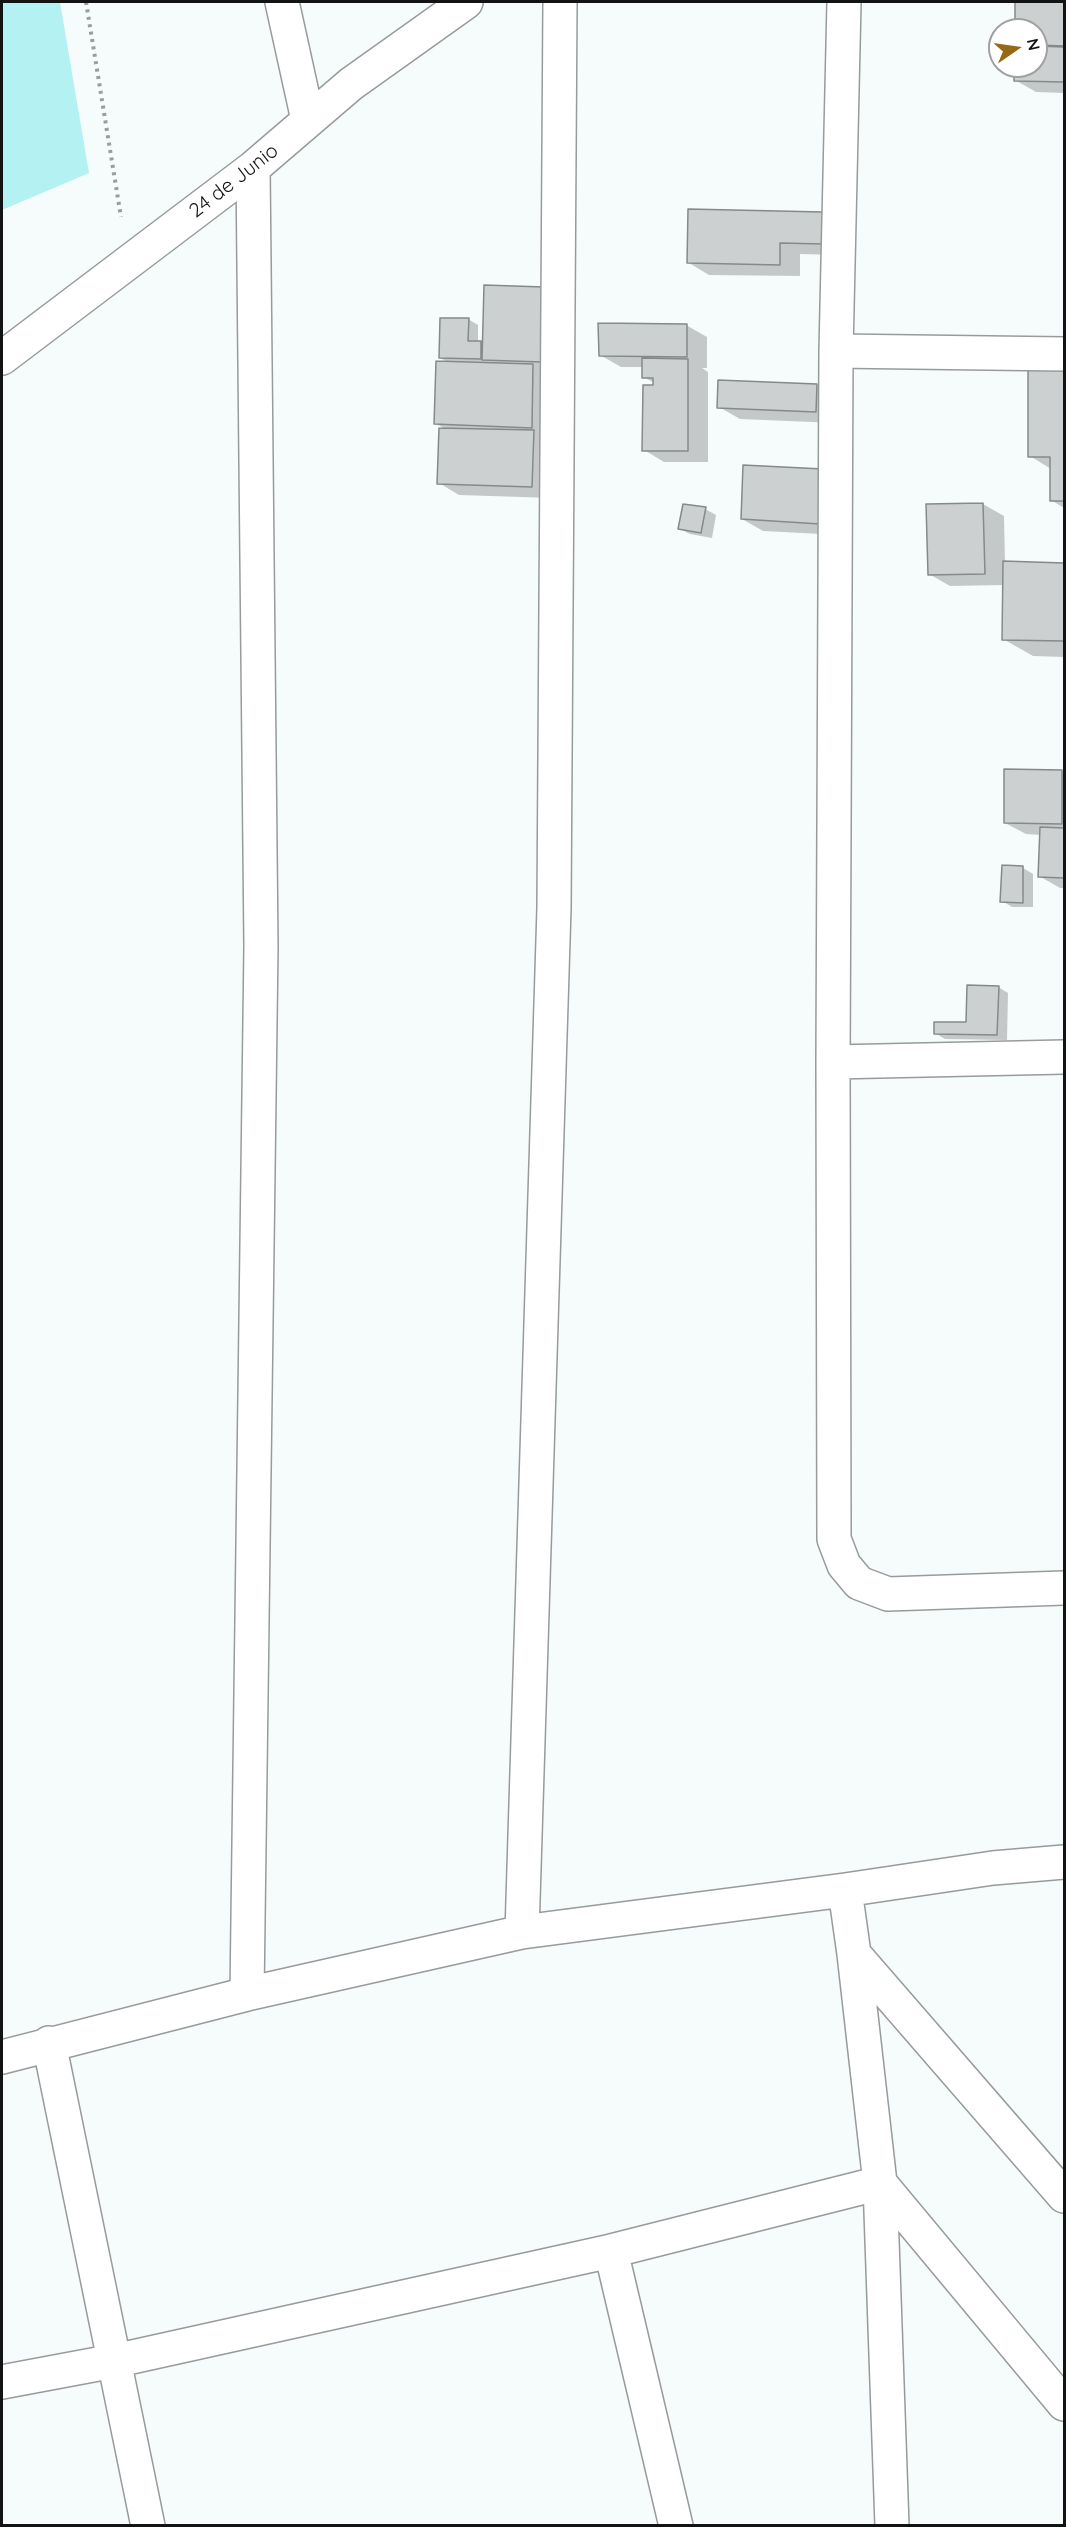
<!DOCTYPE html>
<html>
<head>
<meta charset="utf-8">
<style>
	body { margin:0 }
	#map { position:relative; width:1066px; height:2527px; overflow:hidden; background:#f6fbfb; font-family:Quicksand,sans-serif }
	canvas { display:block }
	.frame { position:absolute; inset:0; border:3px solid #121414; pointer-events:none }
	.north { position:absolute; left:988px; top:18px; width:60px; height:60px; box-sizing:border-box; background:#fff; border:2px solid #a0a1a1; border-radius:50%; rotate:77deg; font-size:16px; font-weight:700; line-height:24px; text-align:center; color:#121414 }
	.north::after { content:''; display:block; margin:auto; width:21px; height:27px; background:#966917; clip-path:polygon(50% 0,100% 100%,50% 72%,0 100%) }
</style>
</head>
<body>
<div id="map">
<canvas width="1066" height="2527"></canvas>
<div class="frame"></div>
<div class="north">N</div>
</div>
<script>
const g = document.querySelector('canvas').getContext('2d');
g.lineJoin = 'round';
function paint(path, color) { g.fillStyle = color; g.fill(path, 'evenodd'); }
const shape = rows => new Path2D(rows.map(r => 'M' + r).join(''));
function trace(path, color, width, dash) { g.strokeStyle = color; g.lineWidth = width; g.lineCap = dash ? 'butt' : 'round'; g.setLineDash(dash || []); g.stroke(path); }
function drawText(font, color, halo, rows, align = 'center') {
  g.font = font + ' Quicksand,sans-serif'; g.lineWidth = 4.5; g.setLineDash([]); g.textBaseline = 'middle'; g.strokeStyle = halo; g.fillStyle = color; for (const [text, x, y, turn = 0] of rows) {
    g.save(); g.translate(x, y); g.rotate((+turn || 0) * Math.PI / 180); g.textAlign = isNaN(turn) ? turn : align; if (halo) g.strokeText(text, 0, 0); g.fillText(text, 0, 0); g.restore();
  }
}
paint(shape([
	[2,2,60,2,89,173,2,210]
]), '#b4f1f3');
paint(shape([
	[1017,2,1064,2,1064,44,1036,43,1036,30,1016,30],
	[1036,46,1064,47,1064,93,1036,92,1015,80,1016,66,1036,66],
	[823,213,843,255,800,254,800,276,709,275,689,263],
	[565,300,552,498,459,495,439,483,445,429,435,423,450,363,440,358,468,319,478,325,478,343,484,345],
	[686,325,707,337,707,368,702,368,708,372,708,462,664,462,644,450,655,383,643,377,643,367,621,367,600,355],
	[1064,366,1064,508,1051,500,1051,469,1030,456],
	[817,385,837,397,836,423,740,419,719,407],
	[745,466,841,535,763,531,742,519],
	[983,504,1004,516,1005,563,1064,564,1064,657,1033,656,1003,639,1004,585,950,586,929,574,928,505],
	[705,509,716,515,712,538,690,534,680,529],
	[1062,772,1064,773,1064,888,1060,888,1039,876,1041,835,1026,834,1005,823],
	[1023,868,1033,874,1033,907,1012,907,1002,901],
	[998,987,1008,993,1007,1040,945,1039,935,1033,968,1024]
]), '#0003');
const building = shape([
	[1015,2,1064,2,1064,46,1036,45,1036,30,1015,30,1015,2],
	[1036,46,1064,47,1064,82,1014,81,1014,66,1036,66,1036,46],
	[688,209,823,212,823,244,780,243,780,265,687,263,688,209],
	[484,285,544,287,542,362,482,360,484,285],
	[440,318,469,318,468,341,481,341,481,359,439,358,440,318],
	[598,323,687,324,687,357,599,356,598,323],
	[642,358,688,359,688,451,642,451,643,385,653,385,653,378,642,378,642,358],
	[436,361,533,364,532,428,434,424,436,361],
	[1028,364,1064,365,1064,501,1050,501,1050,457,1028,457,1028,364],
	[718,380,817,384,816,412,717,408,718,380],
	[439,428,534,430,532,487,437,484,439,428],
	[743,465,823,469,820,524,741,519,743,465],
	[983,503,985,574,928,575,926,504,983,503],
	[683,504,706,507,701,533,678,529,683,504],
	[1003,561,1064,563,1064,641,1002,640,1003,561],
	[1004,769,1062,770,1062,824,1004,823,1004,769],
	[1040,827,1064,828,1064,878,1038,877,1040,827],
	[1002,865,1023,866,1023,903,1000,902,1002,865],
	[967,985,999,986,997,1035,934,1034,934,1022,966,1022,967,985]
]);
paint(building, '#ccd0d0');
trace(building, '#858989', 1.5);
const minor = shape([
	[282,2,308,120],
	[844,2,836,351,833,1062,834,1539,844,1565,859,1583,888,1594,1064,1588],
	[836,351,1064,354],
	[2,358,253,168,351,84,466,2],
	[833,1062,1064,1057],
	[845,1890,854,1954,880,2183,892,2526],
	[522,1932,554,908,560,2],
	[854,1954,1064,2196],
	[247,1994,261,946,253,168],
	[49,2043,148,2526],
	[2,2057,247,1994,522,1932,845,1890,993,1868,1064,1862],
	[611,2251,676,2526],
	[2,2382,114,2361,611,2251,880,2183,1064,2404]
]);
trace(minor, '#979b9b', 36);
trace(shape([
	[86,2,121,217]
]), '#999d9d', 4, [3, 4.5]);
trace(minor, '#fff', 33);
drawText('20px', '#121414', '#fff', [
	["24 de Junio",234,181,-38]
]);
</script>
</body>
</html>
